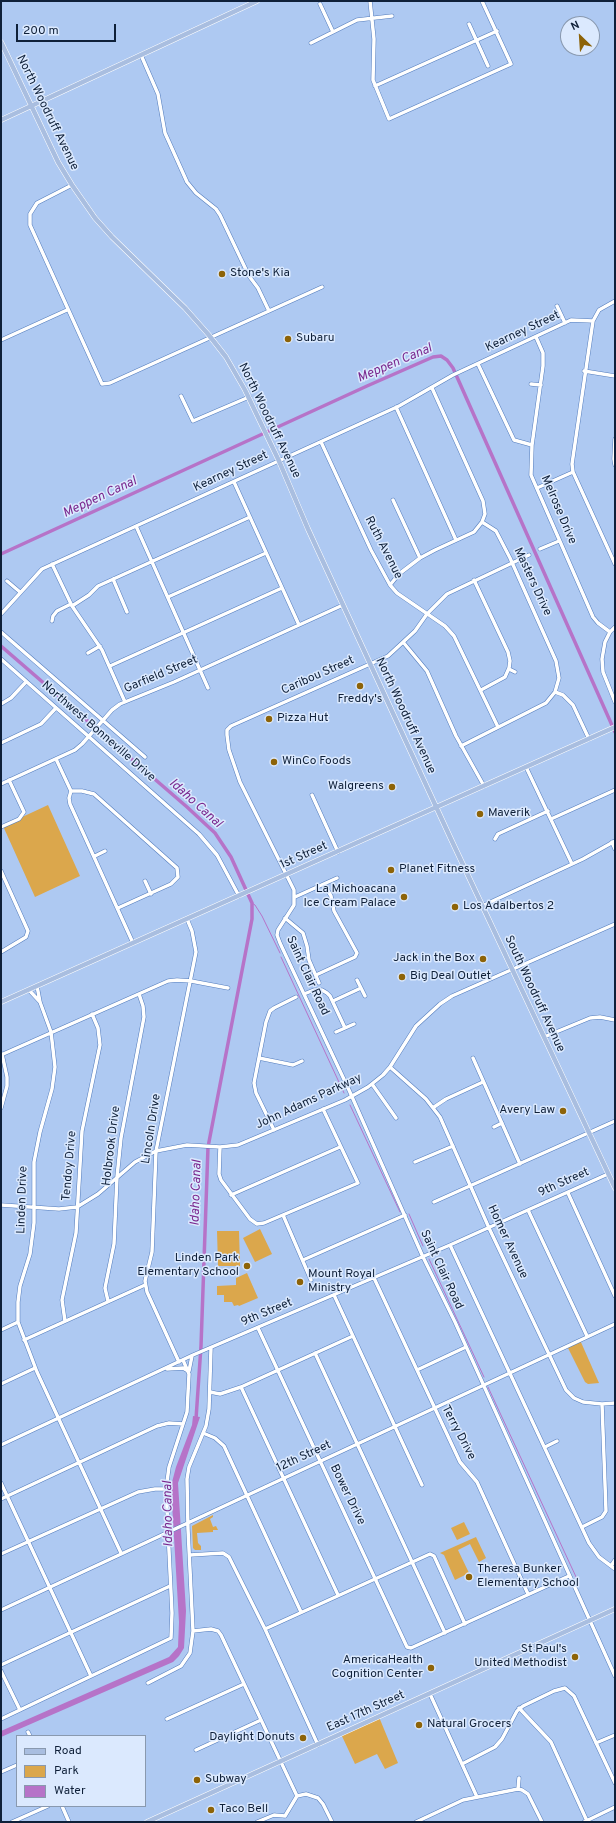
<!DOCTYPE html>
<html>
<head>
<meta charset="utf-8">
<style>
	body { margin:0 }
	#map { position:relative; width:616px; height:1823px; overflow:hidden; background:#aec9f2; font-family:Overpass,sans-serif }
	canvas { display:block }
	.frame { position:absolute; inset:0; border:2px solid #0f2039; pointer-events:none }
	.legend { position:absolute; left:16px; top:1735px; width:130px; height:72px; box-sizing:border-box; background:#dbe9fe; border:1px solid #8999af; margin:0; padding:5px 7px; list-style:none; font-size:12px; color:#0f2039 }
	.legend li { display:flex; align-items:center; gap:8px; height:20px }
	.legend b { width:20px; border:1px solid #8999af }
	.north { position:absolute; left:560px; top:16px; width:40px; height:40px; box-sizing:border-box; background:#dbe9fe; border:1px solid #8999af; border-radius:50%; rotate:335deg; font-size:11px; font-weight:700; line-height:16px; text-align:center; color:#0f2039 }
	.north::after { content:''; display:block; margin:auto; width:14px; height:18px; background:#8d6308; clip-path:polygon(50% 0,100% 100%,50% 72%,0 100%) }
	.scale { position:absolute; left:16px; top:24px; width:100px; height:18px; box-sizing:border-box; border:2px solid #0f2039; border-top:0; padding-left:5px; font-size:12px; line-height:14px; white-space:nowrap; color:#0f2039; -webkit-text-stroke:3px #dbe9fe; paint-order:stroke }
</style>
</head>
<body>
<div id="map">
<canvas width="616" height="1823"></canvas>
<div class="frame"></div>
<ul class="legend">
<li><b style="height:5px;background:#a9bee0"></b>Road</li>
<li><b style="height:11px;background:#dba74c"></b>Park</li>
<li><b style="height:11px;background:#b673c8"></b>Water</li>
</ul>
<div class="north">N</div>
<div class="scale">200 m</div>
</div>
<script>
const g = document.querySelector('canvas').getContext('2d');
g.lineJoin = 'round';
function paint(path, color) { g.fillStyle = color; g.fill(path, 'evenodd'); }
const shape = rows => new Path2D(rows.map(r => 'M' + r).join(''));
function trace(path, color, width, dash) { g.strokeStyle = color; g.lineWidth = width; g.lineCap = dash ? 'butt' : 'round'; g.setLineDash(dash || []); g.stroke(path); }
function drawText(font, color, halo, rows, align = 'center') {
  g.font = font + ' Overpass,sans-serif'; g.lineWidth = 3; g.setLineDash([]); g.textBaseline = 'middle'; g.strokeStyle = halo; g.fillStyle = color; for (const [text, x, y, turn = 0] of rows) {
    g.save(); g.translate(x, y); g.rotate((+turn || 0) * Math.PI / 180); g.textAlign = isNaN(turn) ? turn : align; if (halo) g.strokeText(text, 0, 0); g.fillText(text, 0, 0); g.restore();
  }
}
paint(shape([
	[48,805,80,876,35,897,3,826],
	[260,1229,272,1254,255,1262,243,1238],
	[217,1231,239,1231,240,1266,218,1266],
	[247,1273,258,1298,239,1306,238,1305,234,1306,232,1302,224,1302,224,1295,217,1295,217,1286,236,1285,236,1278],
	[580,1340,599,1383,588,1384,585,1382,567,1346],
	[213,1515,213,1517,210,1519,213,1527,216,1526,218,1530,213,1530,213,1532,197,1533,198,1543,201,1546,201,1550,195,1550,193,1548,192,1526],
	[464,1522,470,1534,457,1540,451,1528],
	[476,1537,486,1558,479,1562,470,1544,458,1550,469,1573,455,1580,444,1555,440,1553],
	[379,1717,398,1763,385,1769,377,1754,355,1764,341,1734]
]), '#dba74c');
paint(shape([
	[193,1416,200,1417,178,1483,186,1611,184,1648,179,1656,173,1662,1,1737,1,1731,169,1657,178,1647,179,1622,171,1486,176,1467,192,1425]
]), '#b673c8');
trace(shape([
	[252,903,255,905,262,916,280,953],
	[281,957,344,1093],
	[350,1105,400,1212],
	[409,1214,423,1246],
	[429,1259,484,1377],
	[488,1387,577,1579]
]), '#b673c8', 1);
trace(shape([
	[1,554,367,386,433,357,441,356,447,360,453,368,615,732],
	[1,646,187,807,215,833,231,857,252,903,252,919,208,1147,201,1346,196,1419]
]), '#b673c8', 3.5);
const minor = shape([
	[370,1,374,39,373,80,389,119,511,64,482,1],
	[320,4,333,32],
	[469,24,488,66],
	[311,43,357,20,392,16],
	[141,55,158,94,165,133,187,182,196,193,216,209,220,215,249,276,258,288,269,311],
	[375,86,497,31],
	[72,185,37,203,30,214,30,225,102,384,110,383,322,287],
	[615,301,599,310,593,321,572,464,573,472,615,564],
	[557,306,565,323],
	[536,337,543,353,543,366,532,445,531,475,593,617,598,623,610,632],
	[1,340,67,310],
	[478,364,514,440,532,445],
	[584,371,615,376],
	[531,384,541,385],
	[181,396,193,421,249,397],
	[396,407,456,540],
	[615,439,614,459,615,465],
	[321,442,371,550,390,585,397,593,445,626,454,636,498,727],
	[234,482,299,625],
	[537,488,573,472],
	[393,500,420,558],
	[136,526,208,688],
	[540,549,559,541],
	[529,555,447,594,427,614,415,631,388,656,231,726,227,730,227,735,229,750,240,782,294,890,294,905,278,930,277,935,280,943,349,1090,423,1257,455,1322,615,1676],
	[52,564,72,606,102,650,125,702],
	[113,579,127,612],
	[474,580,508,652,510,661,509,668,505,677,481,690],
	[7,581,20,592],
	[390,585,399,574,420,558,435,550,474,532,482,522,485,514,483,501,432,388],
	[168,597,266,553],
	[72,606,89,595,98,586,250,517],
	[1,614,42,569,399,406,453,375,571,320,593,321],
	[52,621,53,616,57,611,71,604],
	[615,627,610,632,605,642,602,659,603,672,615,702],
	[1,632,145,757],
	[403,642,427,671,456,736,484,786],
	[88,653,100,646],
	[1,659,199,834,217,855,239,896],
	[110,666,282,588],
	[509,669,515,672],
	[555,692,563,695,573,705,589,739],
	[1,704,11,698,26,682],
	[1,743,41,724,56,708],
	[461,746,546,703,555,692,559,678,556,661,510,558,496,531,482,522],
	[56,759,71,791,69,798,70,804,133,943],
	[526,767,572,864],
	[1,784,75,750,82,744,112,710,120,704,174,682,343,605],
	[71,791,82,791,94,794,177,868,178,877,171,884,118,908],
	[312,795,338,852],
	[551,819,615,790],
	[1,827,19,819,24,812,9,780],
	[495,839,498,834,548,811],
	[612,842,615,849],
	[95,856,105,851],
	[1,871,28,931,26,937,1,952],
	[145,881,151,894],
	[295,897,337,878],
	[482,906,583,859,615,841],
	[285,918,303,933,307,946,309,960,319,983],
	[316,975,355,957,357,953,334,911,331,896,324,884],
	[357,980,365,996],
	[37,986,40,1002,51,1032,55,1067,52,1089,40,1132,34,1162,34,1223,30,1254,20,1286,18,1302,18,1322,37,1372,121,1553],
	[29,990,40,1002],
	[304,994,314,990,322,990,327,993,330,996,345,1028],
	[333,1001,361,988],
	[336,1032,354,1024],
	[544,1037,590,1018,600,1017,615,1020],
	[1,1055,168,981,177,980,191,981,228,988],
	[259,1058,293,1065,302,1061],
	[473,1058,520,1164],
	[390,1067,426,1099,440,1117,489,1228,566,1390,574,1398,583,1402,602,1404,615,1403],
	[372,1084,396,1118],
	[434,1107,446,1099,483,1082],
	[1,1108,7,1086,7,1077,2,1054],
	[494,1127,502,1123],
	[274,1130,256,1093,254,1083,266,1022,270,1011,274,1008,296,997],
	[220,1147,219,1174,221,1180,250,1219,257,1224,264,1223,358,1183,323,1109],
	[415,1162,453,1146],
	[568,1193,615,1296],
	[231,1195,340,1147],
	[434,1202,615,1121],
	[1,1205,59,1209,77,1207,98,1194,135,1162,156,1151,187,1145,220,1147,238,1145,345,1100,368,1087,383,1075,390,1067,416,1026,440,1004,452,996,615,924],
	[528,1210,587,1336],
	[283,1215,311,1280],
	[450,1245,589,1543,599,1557,615,1569],
	[303,1260,405,1215],
	[374,1278,460,1462,477,1482,528,1594],
	[334,1295,422,1485],
	[108,1301,105,1288,114,1244,117,1177,121,1138,144,1017,143,1006,139,994],
	[65,1321,62,1300,76,1233,82,1131,100,1045,98,1028,92,1014],
	[258,1328,407,1647,411,1648,569,1576],
	[1,1330,18,1322],
	[24,1340,145,1285],
	[315,1353,445,1633],
	[179,1362,147,1292,145,1281,152,1252,156,1151,196,952,192,931,187,919],
	[167,1369,183,1368,188,1371],
	[417,1370,466,1347],
	[189,1371,192,1356],
	[1,1384,35,1368],
	[241,1387,338,1595],
	[210,1392,220,1394,241,1387,353,1336],
	[203,1433,215,1438,224,1446,301,1612],
	[1,1445,193,1355,450,1245,608,1174],
	[545,1447,557,1441],
	[1,1483,91,1676],
	[1,1499,157,1426,169,1423,183,1424],
	[582,1527,602,1517,606,1511,602,1404],
	[1,1554,138,1492,155,1489,166,1489],
	[190,1555,223,1553,229,1557,265,1629,318,1745],
	[611,1566,615,1560],
	[1,1610,615,1324],
	[265,1629,430,1554,434,1556,465,1624],
	[193,1631,211,1629,218,1631,221,1635,297,1796],
	[1,1665,170,1586],
	[1,1671,20,1710],
	[148,1683,181,1666,190,1653,193,1631,188,1529,187,1479,189,1467,206,1426,209,1409,211,1348],
	[430,1694,477,1797],
	[519,1708,551,1742,587,1821],
	[1,1719,171,1638,172,1613,166,1489,169,1467,187,1412,189,1374,183,1360],
	[167,1719,244,1684],
	[28,1732,30,1736],
	[596,1743,615,1735],
	[196,1750,261,1720],
	[462,1764,495,1747,502,1739,517,1711,523,1706,554,1691,565,1688,574,1696,615,1783],
	[1,1772,17,1765],
	[518,1789,519,1778],
	[297,1796,306,1794,318,1798,323,1804,332,1822],
	[62,1806,69,1822],
	[12,1822,48,1806],
	[257,1822,274,1815,285,1816,297,1796],
	[416,1822,463,1800,518,1789,522,1790,528,1794,542,1822],
	[584,1822,615,1807]
]);
const major = shape([
	[1,42,58,162,72,185,95,218,112,237,185,308,208,334,226,357,245,390,279,461,308,529,450,837,615,1188],
	[1,120,257,1],
	[1,1002,615,727],
	[147,1822,615,1609]
]);
trace(minor, '#537cbc', 4.5);
trace(major, '#fff', 5.5);
trace(minor, '#fff', 3.5);
trace(major, '#a9bee0', 4.5);
for (const [x, y, r, color] of [
	[222,274,4,"#8d6308"],
	[288,339,4,"#8d6308"],
	[360,686,4,"#8d6308"],
	[269,719,4,"#8d6308"],
	[274,762,4,"#8d6308"],
	[392,787,4,"#8d6308"],
	[480,814,4,"#8d6308"],
	[391,870,4,"#8d6308"],
	[404,897,4,"#8d6308"],
	[455,907,4,"#8d6308"],
	[483,959,4,"#8d6308"],
	[402,977,4,"#8d6308"],
	[563,1111,4,"#8d6308"],
	[247,1266,4,"#8d6308"],
	[300,1282,4,"#8d6308"],
	[469,1577,4,"#8d6308"],
	[575,1657,4,"#8d6308"],
	[431,1668,4,"#8d6308"],
	[419,1725,4,"#8d6308"],
	[303,1738,4,"#8d6308"],
	[197,1780,4,"#8d6308"],
	[211,1810,4,"#8d6308"]
]) { const dot = new Path2D(); dot.arc(x, y, r, 0, 2 * Math.PI); g.fillStyle = color; g.fill(dot); trace(dot, '#dbe9fe', 1.5); }
drawText('12px', '#0f2039', '#dbe9fe', [
	["North Woodruff Avenue",47,113,64],
	["Kearney Street",523,332,-25],
	["North Woodruff Avenue",269,421,64],
	["Kearney Street",231,472,-25],
	["Melrose Drive",558,510,67],
	["Ruth Avenue",383,548,63],
	["Masters Drive",532,582,65],
	["Garfield Street",161,675,-23],
	["Caribou Street",318,676,-24],
	["North Woodruff Avenue",405,716,65],
	["Northwest Bonneville Drive",98,732,41],
	["1st Street",304,856,-24],
	["Saint Clair Road",307,976,65],
	["South Woodruff Avenue",534,994,65],
	["John Adams Parkway",309,1102,-25],
	["Lincoln Drive",152,1129,-81],
	["Holbrook Drive",112,1146,-83],
	["Tendoy Drive",70,1166,-85],
	["9th Street",564,1183,-24],
	["Linden Drive",23,1200,-88],
	["Homer Avenue",507,1242,65],
	["Saint Clair Road",441,1270,65],
	["9th Street",267,1313,-23],
	["Terry Drive",458,1433,62],
	["12th Street",304,1457,-25],
	["Bower Drive",347,1495,64],
	["East 17th Street",366,1712,-24]
]);
drawText('12px', '#0f2039', '#dbe9fe', [
	["Stone's Kia",230,274],
	["Subaru",296,339],
	["Freddy's",360,700,"center"],
	["Pizza Hut",277,719],
	["WinCo Foods",282,762],
	["Walgreens",384,787,"right"],
	["Maverik",488,814],
	["Planet Fitness",399,870],
	["La Michoacana",396,890,"right"],
	["Ice Cream Palace",396,904,"right"],
	["Los Adalbertos 2",463,907],
	["Jack in the Box",475,959,"right"],
	["Big Deal Outlet",410,977],
	["Avery Law",555,1111,"right"],
	["Linden Park",239,1259,"right"],
	["Elementary School",239,1273,"right"],
	["Mount Royal",308,1275],
	["Ministry",308,1289],
	["Theresa Bunker",477,1570],
	["Elementary School",477,1584],
	["St Paul's",567,1650,"right"],
	["United Methodist",567,1664,"right"],
	["AmericaHealth",423,1661,"right"],
	["Cognition Center",423,1675,"right"],
	["Natural Grocers",427,1725],
	["Daylight Donuts",295,1738,"right"],
	["Subway",205,1780],
	["Taco Bell",219,1810]
], 'left');
drawText('italic 13px', '#7a278e', '#dbe9fe', [
	["Meppen Canal",395,364,-23],
	["Meppen Canal",100,498,-25],
	["Idaho Canal",195,804,42],
	["Idaho Canal",197,1193,-88],
	["Idaho Canal",169,1514,-91]
]);
</script>
</body>
</html>
